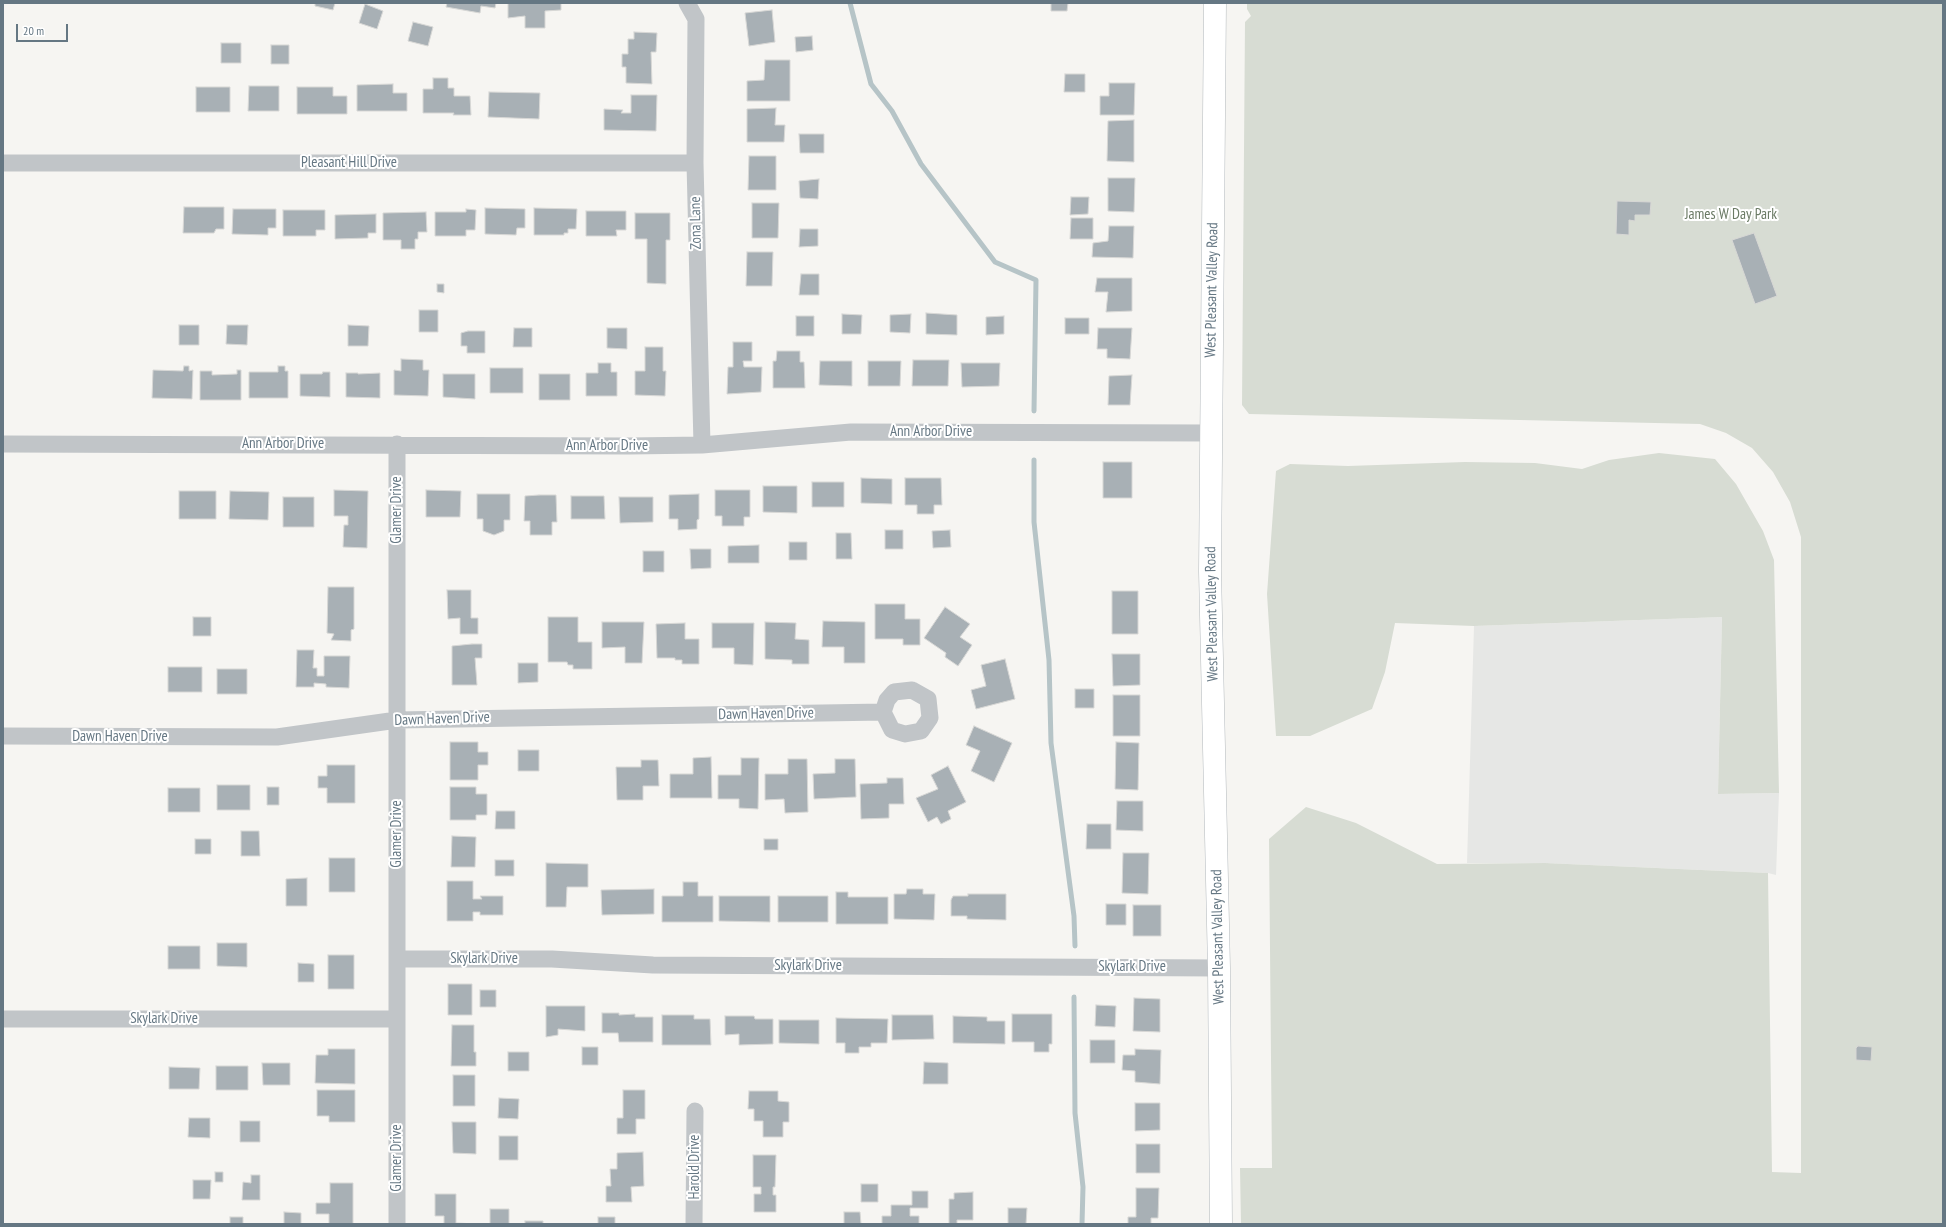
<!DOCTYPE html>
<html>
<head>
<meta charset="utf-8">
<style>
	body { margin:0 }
	#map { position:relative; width:1946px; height:1227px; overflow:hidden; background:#f6f5f2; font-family:"PT Sans Narrow",sans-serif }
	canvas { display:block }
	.frame { position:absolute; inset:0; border:4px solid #657783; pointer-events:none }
	.scale { position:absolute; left:16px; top:24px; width:52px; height:18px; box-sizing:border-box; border:2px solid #657783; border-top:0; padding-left:5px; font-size:12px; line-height:14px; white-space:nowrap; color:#657783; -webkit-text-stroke:3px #fff; paint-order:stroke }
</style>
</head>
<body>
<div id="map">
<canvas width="1946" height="1227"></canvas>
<div class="frame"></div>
<div class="scale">20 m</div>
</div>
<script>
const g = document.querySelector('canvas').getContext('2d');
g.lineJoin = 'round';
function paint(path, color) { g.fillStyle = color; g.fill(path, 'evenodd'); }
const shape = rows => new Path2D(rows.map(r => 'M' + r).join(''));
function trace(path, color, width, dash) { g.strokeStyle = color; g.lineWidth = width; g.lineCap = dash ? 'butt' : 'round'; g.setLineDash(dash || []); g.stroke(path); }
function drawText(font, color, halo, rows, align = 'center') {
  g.font = font + ' "PT Sans Narrow",sans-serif'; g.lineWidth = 4; g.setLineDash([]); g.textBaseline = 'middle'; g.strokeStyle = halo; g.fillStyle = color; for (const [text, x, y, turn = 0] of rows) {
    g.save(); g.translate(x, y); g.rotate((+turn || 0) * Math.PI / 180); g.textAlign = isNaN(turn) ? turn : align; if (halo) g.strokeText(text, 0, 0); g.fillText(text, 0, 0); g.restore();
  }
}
paint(shape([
	[1722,617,1718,794,1779,793,1776,875,1768,873,1545,863,1467,863,1474,626]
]), '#e6e7e5');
paint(shape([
	[1247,3,1943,3,1943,1224,1241,1224,1240,1168,1272,1168,1269,839,1306,807,1356,823,1437,864,1545,863,1768,873,1772,1172,1801,1173,1801,537,1790,502,1773,472,1752,448,1726,433,1700,424,1249,414,1242,405,1245,22,1251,16,1247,9],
	[1659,453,1715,459,1736,484,1763,531,1774,560,1779,793,1718,794,1722,617,1474,626,1395,623,1385,672,1372,709,1310,736,1276,736,1267,594,1276,471,1290,464,1348,466,1465,462,1535,463,1582,469,1609,460]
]), '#d7dcd3');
trace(shape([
	[850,3,871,84,892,111,921,164,995,262,1036,280,1034,411],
	[1034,460,1034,522,1049,660,1051,743,1074,916,1075,946],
	[1074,997,1075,1113,1083,1187,1082,1224]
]), '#b6c4c7', 5);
const building = shape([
	[315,3,335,3,333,10,315,6,315,3],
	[447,3,496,3,495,8,481,6,480,13,446,7,447,3],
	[508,3,561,3,561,10,545,11,545,28,525,28,525,16,508,18,508,3],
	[1051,3,1068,3,1067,11,1051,11,1051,3],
	[365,4,383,11,377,29,359,23,365,4],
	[772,10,775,42,749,46,745,13,772,10],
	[413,22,433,27,428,46,408,41,413,22],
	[634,32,657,33,656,52,651,52,652,84,626,83,626,67,622,67,622,54,628,54,628,39,634,39,634,32],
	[812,36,813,50,796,52,795,37,812,36],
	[221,43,241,43,241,63,221,63,221,43],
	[271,45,289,45,289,64,271,64,271,45],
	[765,60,790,60,790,101,747,101,747,81,764,80,765,60],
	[1065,74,1085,74,1085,92,1064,92,1065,74],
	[433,78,448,78,448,88,454,88,454,96,470,96,471,115,453,115,454,113,423,113,423,89,433,89,433,78],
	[1109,83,1135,83,1134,115,1100,115,1100,96,1109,96,1109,83],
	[393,84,393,93,407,93,407,111,357,111,357,85,393,84],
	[249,86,279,86,279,111,248,111,249,86],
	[196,87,230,87,230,112,196,112,196,87],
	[297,87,333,87,333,96,347,96,347,114,297,114,297,87],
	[489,92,540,93,539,119,488,117,489,92],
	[631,95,657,95,656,131,604,130,604,109,623,110,621,113,631,113,631,95],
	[776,108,775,125,785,125,784,142,747,142,747,109,776,108],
	[1134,120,1134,162,1107,161,1108,121,1134,120],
	[799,134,824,134,824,153,800,153,799,134],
	[749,156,776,156,776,190,748,190,749,156],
	[1108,178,1135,178,1134,212,1108,211,1108,178],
	[819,179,818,199,800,198,799,181,819,179],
	[1071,197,1089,197,1088,214,1070,215,1071,197],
	[1617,201,1651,202,1650,215,1635,215,1635,221,1629,220,1629,235,1616,234,1617,201],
	[752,203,779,203,778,238,752,238,752,203],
	[184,207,224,207,224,229,216,229,214,233,183,233,184,207],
	[485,208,525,209,525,228,517,228,516,235,485,234,485,208],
	[534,208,577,209,576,229,568,229,568,233,564,233,564,235,534,235,534,208],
	[233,209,276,209,276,228,268,228,268,235,232,234,233,209],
	[466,209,476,210,475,230,466,230,466,236,435,236,435,212,466,212,466,209],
	[283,210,325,210,325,230,316,230,316,236,283,236,283,210],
	[586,211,626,211,626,230,616,230,617,236,586,236,586,211],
	[426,212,427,232,418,232,418,239,415,239,415,249,401,249,401,240,383,240,383,213,426,212],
	[635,213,670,213,670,240,666,240,666,284,647,283,647,239,635,239,635,213],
	[376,214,376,233,368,233,368,238,335,239,335,215,376,214],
	[1071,218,1093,218,1093,239,1070,239,1071,218],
	[1109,226,1134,226,1133,258,1092,257,1093,243,1108,241,1109,226],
	[800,229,818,229,818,246,799,247,800,229],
	[1754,233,1777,296,1755,304,1732,240,1754,233],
	[747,252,773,252,772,286,746,286,747,252],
	[801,274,819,274,819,295,799,295,801,274],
	[1097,278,1132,278,1132,311,1106,312,1108,292,1095,292,1097,278],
	[437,284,444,284,444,293,437,292,437,284],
	[419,310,438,310,438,332,419,332,419,310],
	[926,313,957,315,957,335,926,334,926,313],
	[842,314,862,315,861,334,842,334,842,314],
	[911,314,910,333,890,332,890,315,911,314],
	[796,316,814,316,814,336,796,336,796,316],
	[1004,316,1004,334,986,335,986,317,1004,316],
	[1065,318,1089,318,1089,334,1065,334,1065,318],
	[179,325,199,325,199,345,179,345,179,325],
	[227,325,248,325,247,345,226,344,227,325],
	[348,325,369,326,368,346,348,346,348,325],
	[514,328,532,328,532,347,513,347,514,328],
	[607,328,627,328,627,349,607,348,607,328],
	[1098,328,1132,328,1130,359,1107,358,1107,349,1097,349,1098,328],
	[468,331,485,331,485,353,467,353,467,346,461,346,461,333,468,331],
	[733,342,752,342,752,361,743,361,744,367,762,367,761,392,727,394,728,367,733,367,733,342],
	[645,347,663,347,663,371,666,371,665,396,635,395,635,371,645,371,645,347],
	[777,351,800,351,800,362,804,362,805,388,773,388,773,361,776,361,777,351],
	[401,359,423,360,423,370,429,370,428,396,394,395,394,370,401,371,401,359],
	[913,360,949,360,948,386,912,386,913,360],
	[820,361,852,361,852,386,819,385,820,361],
	[868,361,901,361,900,386,868,386,868,361],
	[598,363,611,363,611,372,617,372,617,396,586,396,586,373,598,373,598,363],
	[961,363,1000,363,999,386,962,387,961,363],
	[184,366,189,366,189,371,193,370,192,399,152,398,153,370,183,371,184,366],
	[278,366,285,366,285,371,288,371,288,398,249,398,249,372,278,372,278,366],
	[490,368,523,368,523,393,490,393,490,368],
	[237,370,241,370,241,400,200,400,200,371,212,371,212,375,237,374,237,370],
	[323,372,330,372,330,397,300,396,300,374,322,374,323,372],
	[346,373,358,373,358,374,380,373,380,398,346,397,346,373],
	[443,374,475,374,475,399,443,397,443,374],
	[539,374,570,374,570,400,539,400,539,374],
	[1132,375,1130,405,1108,405,1109,376,1132,375],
	[1103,462,1132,462,1132,498,1103,498,1103,462],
	[861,478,892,479,892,504,861,503,861,478],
	[905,478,941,478,942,505,934,505,934,514,917,514,917,505,905,505,905,478],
	[812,482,844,482,844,507,812,507,812,482],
	[763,486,797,486,797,513,763,512,763,486],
	[334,490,368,491,367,548,343,547,344,525,348,525,348,516,334,516,334,490],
	[426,490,461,491,460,517,426,517,426,490],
	[715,490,750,490,750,517,744,517,744,526,722,526,722,516,715,516,715,490],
	[179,491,216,491,216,519,179,519,179,491],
	[230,491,269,492,268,520,229,519,230,491],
	[477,494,510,494,510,520,504,520,504,531,494,535,483,531,483,519,477,519,477,494],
	[699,494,699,519,697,520,697,529,678,530,678,519,669,519,669,495,699,494],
	[539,495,556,495,557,522,552,522,552,535,530,535,530,521,524,521,525,496,539,495],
	[571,496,604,496,605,519,571,519,571,496],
	[283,497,314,497,314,527,283,527,283,497],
	[619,497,653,497,653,522,620,523,619,497],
	[885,530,903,530,903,549,885,549,885,530],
	[950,530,951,547,933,548,932,531,950,530],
	[836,533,851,533,852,559,836,559,836,533],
	[789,542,807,542,807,560,789,560,789,542],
	[759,545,759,563,728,563,728,546,759,545],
	[690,549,711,549,711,568,691,569,690,549],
	[643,551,664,551,664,572,643,572,643,551],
	[328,587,354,587,354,629,351,630,351,641,331,640,334,634,327,633,328,587],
	[447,590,471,590,471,618,478,618,478,634,460,634,460,618,448,619,447,590],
	[1112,591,1138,591,1138,634,1112,634,1112,591],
	[875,604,905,604,905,619,920,619,920,645,903,645,903,639,875,639,875,604],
	[945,607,970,624,960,637,972,645,958,666,945,657,946,653,924,638,945,607],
	[193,617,211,617,211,636,193,636,193,617],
	[548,617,578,617,578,642,592,642,592,669,573,669,573,665,568,665,567,662,548,662,548,617],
	[823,621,865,622,865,663,844,663,844,647,822,647,823,621],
	[602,622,644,622,642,663,625,663,625,647,602,648,602,622],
	[765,622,796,623,795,639,809,640,809,664,792,664,792,660,765,659,765,622],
	[685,623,685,639,699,639,699,664,682,664,682,660,675,660,675,658,657,658,656,624,685,623],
	[712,623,754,623,753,665,734,664,734,648,712,648,712,623],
	[472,644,482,644,482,658,475,658,477,685,452,685,452,646,472,644],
	[297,650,314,650,313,668,317,668,317,676,324,676,324,656,350,656,349,688,326,687,326,684,314,683,314,687,296,687,297,650],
	[1112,654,1140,654,1140,685,1113,686,1112,654],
	[1005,659,1015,699,976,709,971,690,986,686,981,665,1005,659],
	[518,663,538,663,538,682,518,683,518,663],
	[168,667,202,667,202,692,168,692,168,667],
	[217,669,247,669,247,694,217,694,217,669],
	[1075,689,1094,689,1094,708,1075,708,1075,689],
	[1113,695,1140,695,1140,736,1113,736,1113,695],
	[974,726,1012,743,994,782,971,771,980,751,966,745,974,726],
	[450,742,478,742,478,752,488,752,488,765,478,765,478,780,450,780,450,742],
	[1116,742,1139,743,1138,790,1115,789,1116,742],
	[518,750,539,750,539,771,518,771,518,750],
	[711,757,712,798,670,798,670,774,693,774,693,758,711,757],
	[741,758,759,758,758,809,739,808,739,799,718,799,718,775,741,775,741,758],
	[788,759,807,759,808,812,785,813,784,799,765,800,765,774,788,774,788,759],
	[835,759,855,759,856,797,814,799,813,774,835,773,835,759],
	[641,760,658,760,659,786,643,786,643,800,617,800,616,767,641,767,641,760],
	[327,765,355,765,355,803,327,803,327,788,318,788,318,776,327,776,327,765],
	[948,766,966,802,948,811,951,819,941,824,937,817,928,822,916,798,938,789,931,775,948,766],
	[887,778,903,778,904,804,889,804,889,818,861,819,860,784,887,783,887,778],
	[217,785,250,785,250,810,217,810,217,785],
	[267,787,279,787,279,805,267,805,267,787],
	[450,787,476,787,476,794,487,794,487,815,476,815,476,820,450,820,450,787],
	[168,788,200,788,200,812,168,812,168,788],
	[1117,801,1143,801,1143,831,1116,830,1117,801],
	[496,811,515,811,515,829,495,829,496,811],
	[1087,824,1111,824,1111,849,1086,849,1087,824],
	[241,831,259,831,260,856,241,856,241,831],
	[452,836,476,837,475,867,451,867,452,836],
	[195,839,211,839,211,854,195,854,195,839],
	[764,839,778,839,778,850,764,850,764,839],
	[1123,853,1149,853,1148,894,1122,893,1123,853],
	[329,858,355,858,355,892,329,892,329,858],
	[495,860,514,860,514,876,495,876,495,860],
	[546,863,588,864,588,887,567,887,566,907,546,907,546,863],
	[307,878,307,906,286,906,286,879,307,878],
	[447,881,473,881,473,899,482,899,480,896,503,896,503,915,480,915,480,912,473,912,473,921,447,921,447,881],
	[683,882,698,882,698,896,713,896,713,922,662,922,662,896,683,896,683,882],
	[654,889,654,914,602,915,601,890,654,889],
	[907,889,923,889,923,894,935,894,934,920,894,919,894,894,906,894,907,889],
	[836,892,848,892,848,897,888,897,888,924,836,924,836,892],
	[968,894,1006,894,1006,920,967,919,967,916,951,916,951,900,953,896,968,896,968,894],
	[719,896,770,896,770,922,719,921,719,896],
	[778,896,828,896,828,922,778,922,778,896],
	[1106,904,1126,904,1126,925,1106,925,1106,904],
	[1133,905,1161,905,1161,936,1133,936,1133,905],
	[217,943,247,943,247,967,217,966,217,943],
	[168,946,200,946,200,969,168,969,168,946],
	[328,955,354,955,354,989,328,989,328,955],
	[298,963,314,964,314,982,298,982,298,963],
	[448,984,472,984,472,1015,448,1015,448,984],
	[480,990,496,990,496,1007,480,1007,480,990],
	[1134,998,1160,999,1160,1032,1133,1031,1134,998],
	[1096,1005,1116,1006,1115,1027,1095,1026,1096,1005],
	[546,1006,585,1006,585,1031,558,1029,558,1035,546,1037,546,1006],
	[602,1013,619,1013,619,1015,635,1014,635,1017,653,1017,653,1042,619,1042,618,1033,602,1033,602,1013],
	[1012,1014,1052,1014,1052,1044,1049,1044,1049,1052,1034,1052,1034,1042,1012,1042,1012,1014],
	[662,1015,694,1015,694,1019,710,1019,711,1045,662,1045,662,1015],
	[892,1015,933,1015,934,1039,892,1040,892,1015],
	[725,1016,754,1016,755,1019,773,1019,773,1044,739,1045,739,1034,725,1035,725,1016],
	[953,1016,987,1017,987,1021,1005,1021,1005,1044,953,1043,953,1016],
	[836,1018,888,1019,887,1043,871,1043,871,1047,859,1047,859,1053,845,1053,845,1043,836,1043,836,1018],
	[779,1020,819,1020,819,1044,779,1043,779,1020],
	[452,1025,474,1025,474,1052,476,1052,476,1066,451,1066,452,1025],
	[1090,1040,1115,1040,1115,1063,1090,1063,1090,1040],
	[1858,1046,1872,1047,1871,1061,1856,1060,1856,1048,1858,1046],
	[582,1047,598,1047,598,1065,582,1065,582,1047],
	[328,1049,355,1049,355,1084,315,1083,316,1055,328,1055,328,1049],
	[1135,1049,1161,1050,1160,1084,1135,1082,1135,1071,1122,1070,1123,1055,1135,1055,1135,1049],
	[508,1052,529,1052,529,1071,508,1071,508,1052],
	[924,1062,948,1063,948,1084,923,1084,924,1062],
	[262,1063,290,1063,290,1085,263,1085,262,1063],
	[216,1066,248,1066,248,1090,216,1090,216,1066],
	[169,1067,200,1068,199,1089,169,1089,169,1067],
	[453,1075,475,1075,475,1106,453,1106,453,1075],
	[317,1090,355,1090,355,1122,329,1122,329,1116,317,1116,317,1090],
	[623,1090,645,1090,645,1119,636,1119,636,1134,617,1134,617,1118,623,1118,623,1090],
	[749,1091,778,1091,778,1101,789,1102,789,1122,783,1122,783,1137,763,1137,763,1121,754,1121,754,1109,748,1109,749,1091],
	[499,1098,519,1099,518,1119,498,1118,499,1098],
	[1135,1103,1160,1103,1160,1130,1135,1131,1135,1103],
	[189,1118,210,1118,210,1138,188,1137,189,1118],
	[240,1121,260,1121,260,1142,240,1142,240,1121],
	[452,1122,476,1122,476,1154,453,1153,452,1122],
	[499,1136,518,1136,518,1160,499,1160,499,1136],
	[1136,1144,1160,1144,1160,1173,1136,1173,1136,1144],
	[643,1152,644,1186,631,1187,632,1202,606,1202,606,1186,611,1186,610,1169,617,1169,617,1153,643,1152],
	[753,1155,776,1155,775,1187,773,1187,773,1195,776,1195,776,1212,754,1212,754,1194,761,1194,761,1187,753,1187,753,1155],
	[215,1172,223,1172,223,1182,215,1182,215,1172],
	[251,1175,260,1175,260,1200,242,1200,243,1182,251,1183,251,1175],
	[193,1180,211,1180,210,1199,193,1199,193,1180],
	[330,1183,353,1183,353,1224,329,1224,329,1214,316,1214,316,1203,330,1203,330,1183],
	[861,1184,878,1184,878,1202,861,1202,861,1184],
	[1136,1188,1159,1188,1158,1218,1151,1218,1151,1224,1128,1224,1128,1217,1136,1217,1136,1188],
	[912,1191,928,1191,928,1208,910,1208,910,1216,919,1216,919,1224,882,1224,882,1216,891,1216,891,1205,912,1205,912,1191],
	[973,1192,973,1220,957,1220,957,1224,949,1224,949,1199,954,1199,954,1193,973,1192],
	[435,1194,456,1194,456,1223,478,1224,444,1224,444,1216,435,1216,435,1194],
	[1008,1208,1027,1208,1026,1224,1008,1224,1008,1208],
	[490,1209,509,1209,509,1224,490,1224,490,1209],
	[284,1212,301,1213,301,1224,284,1224,284,1212],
	[844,1212,860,1212,861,1224,844,1224,844,1212],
	[230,1217,243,1217,243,1224,230,1224,230,1217],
	[598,1217,615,1217,615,1224,598,1224,598,1217],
	[525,1221,543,1221,543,1224,525,1224,525,1221]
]);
paint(building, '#a8b0b5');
trace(building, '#d7d7d5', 1);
const secondary = shape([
	[1215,3,1210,571,1219,968,1221,1224]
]);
trace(secondary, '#b3b9bd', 23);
trace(shape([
	[687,3,696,19,695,163,702,445],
	[3,163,695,163],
	[3,444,629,446,702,445,851,432,1211,433],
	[397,444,397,1224],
	[912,690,928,699,930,718,921,731,905,734,892,730,883,712,887,700,894,692,912,690],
	[3,736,277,737,397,720,883,712],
	[397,959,552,959,653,965,1219,968],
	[3,1019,397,1019],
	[694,1224,695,1111]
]), '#c1c5c8', 17);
trace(secondary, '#fff', 22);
drawText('15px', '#657783', '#fff', [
	["Pleasant Hill Drive",349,163],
	["Zona Lane",696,223,-91],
	["West Pleasant Valley Road",1212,290,-89],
	["Ann Arbor Drive",931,432],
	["Ann Arbor Drive",283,444],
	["Ann Arbor Drive",607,446],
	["Glamer Drive",397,510,-90],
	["West Pleasant Valley Road",1212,614,-91],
	["Dawn Haven Drive",766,714,-1],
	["Dawn Haven Drive",442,719,-2],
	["Dawn Haven Drive",120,737],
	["Glamer Drive",397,834,-90],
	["West Pleasant Valley Road",1218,937,-91],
	["Skylark Drive",484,959],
	["Skylark Drive",808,966],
	["Skylark Drive",1132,967],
	["Skylark Drive",164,1019],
	["Glamer Drive",397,1158,-90],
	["Harold Drive",695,1167,-90]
]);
drawText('15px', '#6a7a64', '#fff', [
	["James W Day Park",1731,215]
]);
</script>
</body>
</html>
